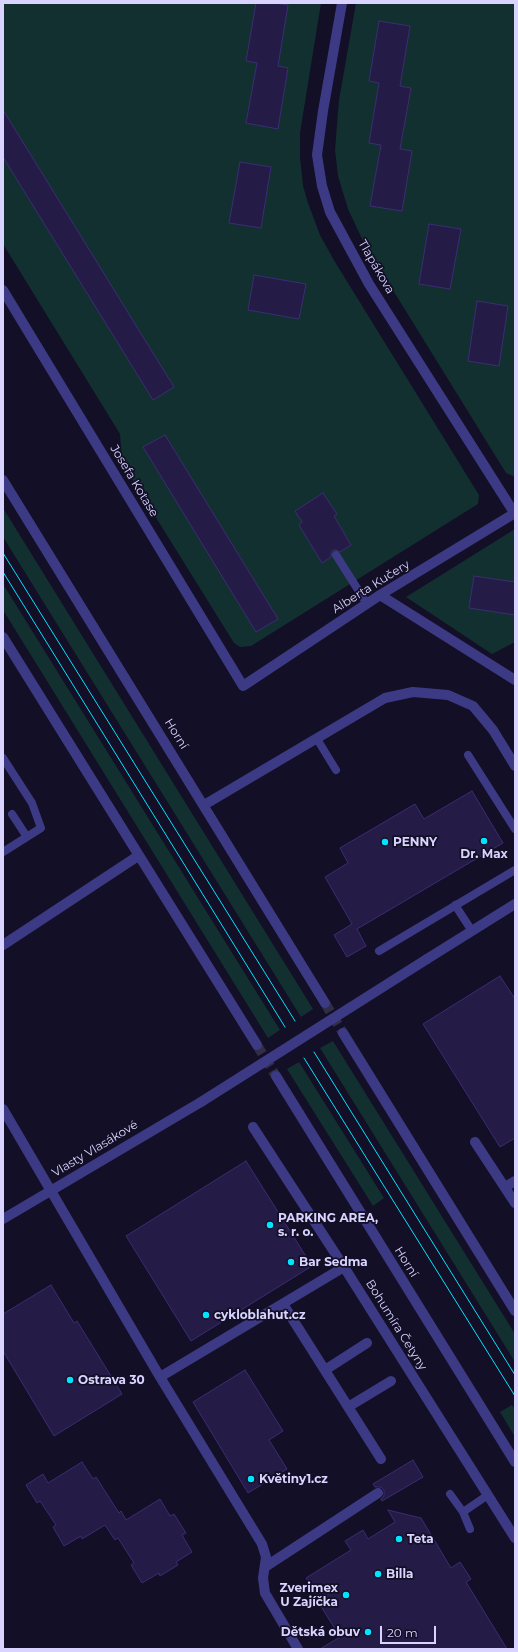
<!DOCTYPE html>
<html>
<head>
<meta charset="utf-8">
<style>
	body { margin:0 }
	#map { position:relative; width:518px; height:1652px; overflow:hidden; background:#130f26; font-family:Montserrat,sans-serif }
	canvas { display:block }
	.frame { position:absolute; inset:0; border:4px solid #d9d4ff; pointer-events:none }
	.scale { position:absolute; left:380px; top:1626px; width:56px; height:18px; box-sizing:border-box; border:2px solid #d9d4ff; border-top:0; padding-left:5px; font-size:12px; line-height:14px; white-space:nowrap; color:#d9d4ff; -webkit-text-stroke:3px #130f26; paint-order:stroke }
</style>
</head>
<body>
<div id="map">
<canvas width="518" height="1652"></canvas>
<div class="frame"></div>
<div class="scale">20 m</div>
</div>
<script>
const g = document.querySelector('canvas').getContext('2d');
g.lineJoin = 'round';
function paint(path, color) { g.fillStyle = color; g.fill(path, 'evenodd'); }
const shape = rows => new Path2D(rows.map(r => 'M' + r).join(''));
function trace(path, color, width, dash) { g.strokeStyle = color; g.lineWidth = width; g.lineCap = dash ? 'butt' : 'round'; g.setLineDash(dash || []); g.stroke(path); }
function drawText(font, color, halo, rows, align = 'center') {
  g.font = font + ' Montserrat,sans-serif'; g.lineWidth = 3.5; g.setLineDash([]); g.textBaseline = 'middle'; g.strokeStyle = halo; g.fillStyle = color; for (const [text, x, y, turn = 0] of rows) {
    g.save(); g.translate(x, y); g.rotate((+turn || 0) * Math.PI / 180); g.textAlign = isNaN(turn) ? turn : align; if (halo) g.strokeText(text, 0, 0); g.fillText(text, 0, 0); g.restore();
  }
}
paint(shape([
	[3,3,321,3,300,133,300,157,303,186,308,203,320,235,335,262,479,495,478,504,251,646,240,647,234,643,122,463,120,434,3,244],
	[356,3,515,3,515,477,506,473,378,266,363,241,348,209,338,176,335,150,339,100],
	[3,508,313,1009,301,1017,3,537],
	[515,529,515,642,492,654,406,597],
	[3,584,280,1030,268,1038,3,610],
	[333,1041,515,1334,515,1362,320,1048],
	[299,1062,384,1198,373,1206,287,1069],
	[512,1405,515,1409,515,1437,500,1412]
]), '#12302f');
const building = shape([
	[256,3,275,3,288,5,278,66,288,68,278,129,246,123,257,63,246,61,256,3],
	[379,21,410,26,400,86,411,88,400,149,412,151,402,211,370,206,381,145,369,143,379,83,369,81,379,21],
	[3,110,174,387,153,400,3,157,3,110],
	[240,162,271,167,261,228,229,223,240,162],
	[429,224,461,229,450,289,419,284,429,224],
	[254,275,306,284,299,319,248,310,254,275],
	[477,301,508,306,499,366,468,361,477,301],
	[165,435,278,619,256,632,143,447,165,435],
	[323,493,337,514,334,516,351,545,340,552,336,550,333,550,331,553,331,557,322,563,299,525,302,522,295,511,323,493],
	[474,576,515,582,515,615,469,608,474,576],
	[472,791,503,843,357,929,366,946,347,957,334,935,352,924,325,877,348,863,340,848,415,804,424,819,472,791],
	[500,976,515,999,515,1138,500,1147,423,1024,500,976],
	[246,1161,312,1266,191,1341,126,1236,246,1161],
	[51,1285,74,1323,77,1321,122,1394,54,1436,3,1351,3,1314,51,1285],
	[245,1370,283,1431,269,1440,287,1469,248,1493,193,1402,245,1370],
	[413,1460,423,1477,382,1501,381,1499,384,1496,384,1490,381,1487,375,1487,373,1484,413,1460],
	[82,1462,93,1479,96,1477,119,1513,121,1511,126,1520,160,1499,170,1516,174,1514,186,1533,182,1535,192,1552,176,1562,178,1565,160,1576,159,1573,142,1583,131,1565,134,1563,118,1538,115,1540,105,1525,82,1539,81,1536,64,1546,53,1527,56,1525,40,1501,37,1503,26,1485,43,1474,48,1483,82,1462],
	[388,1510,421,1518,451,1568,460,1562,471,1579,466,1582,507,1649,320,1649,340,1637,317,1600,318,1598,306,1578,351,1550,345,1541,363,1530,368,1539,395,1522,388,1510]
]);
paint(building, '#241b47');
trace(building, '#3b2d73', 1);
trace(shape([
	[325,1003,343,1033],
	[257,1045,276,1076]
]), '#312d47', 10, [10, 5]);
trace(shape([
	[336,555,367,604],
	[317,739,336,770],
	[468,755,515,829],
	[3,758,32,803,41,828,3,852],
	[12,814,27,837],
	[455,905,472,931],
	[379,951,515,870],
	[450,1494,463,1512,470,1529],
	[463,1512,488,1495]
]), '#3d3a85', 8);
trace(shape([
	[342,3,323,111,317,155,322,186,330,212,369,284,515,514],
	[3,290,243,686,380,595,515,513],
	[3,480,325,1003],
	[380,595,515,680],
	[3,637,257,1045],
	[204,805,385,698,413,692,448,695,473,706,493,730,515,766],
	[3,945,138,856],
	[427,959,515,904],
	[343,1033,515,1311],
	[276,1076,515,1462],
	[3,1109,160,1377,344,1267,515,1538],
	[253,1127,344,1267],
	[475,1142,515,1203],
	[505,1187,515,1181],
	[3,1219,201,1102],
	[283,1304,381,1459],
	[325,1370,367,1343],
	[160,1377,262,1544,266,1557,263,1578,265,1593,298,1649],
	[348,1407,391,1381],
	[265,1567,378,1493]
]), '#3d3a85', 10);
trace(shape([
	[3,553,295,1021],
	[3,572,285,1027],
	[314,1052,515,1375],
	[304,1058,515,1396]
]), '#00e5ff', 1);
trace(shape([
	[201,1102,427,959]
]), '#3d3a85', 10);
for (const [x, y, r, color] of [
	[484,841,4,"#00e5ff"],
	[385,842,4,"#00e5ff"],
	[270,1225,4,"#00e5ff"],
	[291,1262,4,"#00e5ff"],
	[206,1315,4,"#00e5ff"],
	[70,1380,4,"#00e5ff"],
	[251,1479,4,"#00e5ff"],
	[399,1539,4,"#00e5ff"],
	[378,1574,4,"#00e5ff"],
	[346,1595,4,"#00e5ff"],
	[368,1632,4,"#00e5ff"]
]) { const dot = new Path2D(); dot.arc(x, y, r, 0, 2 * Math.PI); g.fillStyle = color; g.fill(dot); trace(dot, '#130f26', 1.5); }
drawText('12px', '#d9d4ff', '#130f26', [
	["Tlapákova",376,267,60],
	["Josefa Kotase",134,481,59],
	["Alberta Kučery",371,587,-32],
	["Horní",176,734,58],
	["Vlasty Vlasákové",95,1149,-31],
	["Horní",406,1262,58],
	["Bohumíra Četyny",396,1325,58]
]);
drawText('bold 12px', '#d9d4ff', '#130f26', [
	["PENNY",393,842],
	["Dr. Max",484,854,"center"],
	["PARKING AREA,",278,1218],
	["s. r. o.",278,1232],
	["Bar Sedma",299,1262],
	["cykloblahut.cz",214,1315],
	["Ostrava 30",78,1380],
	["Květiny1.cz",259,1479],
	["Teta",407,1539],
	["Billa",386,1574],
	["Zverimex",338,1588,"right"],
	["U Zajíčka",338,1602,"right"],
	["Dětská obuv",360,1632,"right"]
], 'left');
</script>
</body>
</html>
